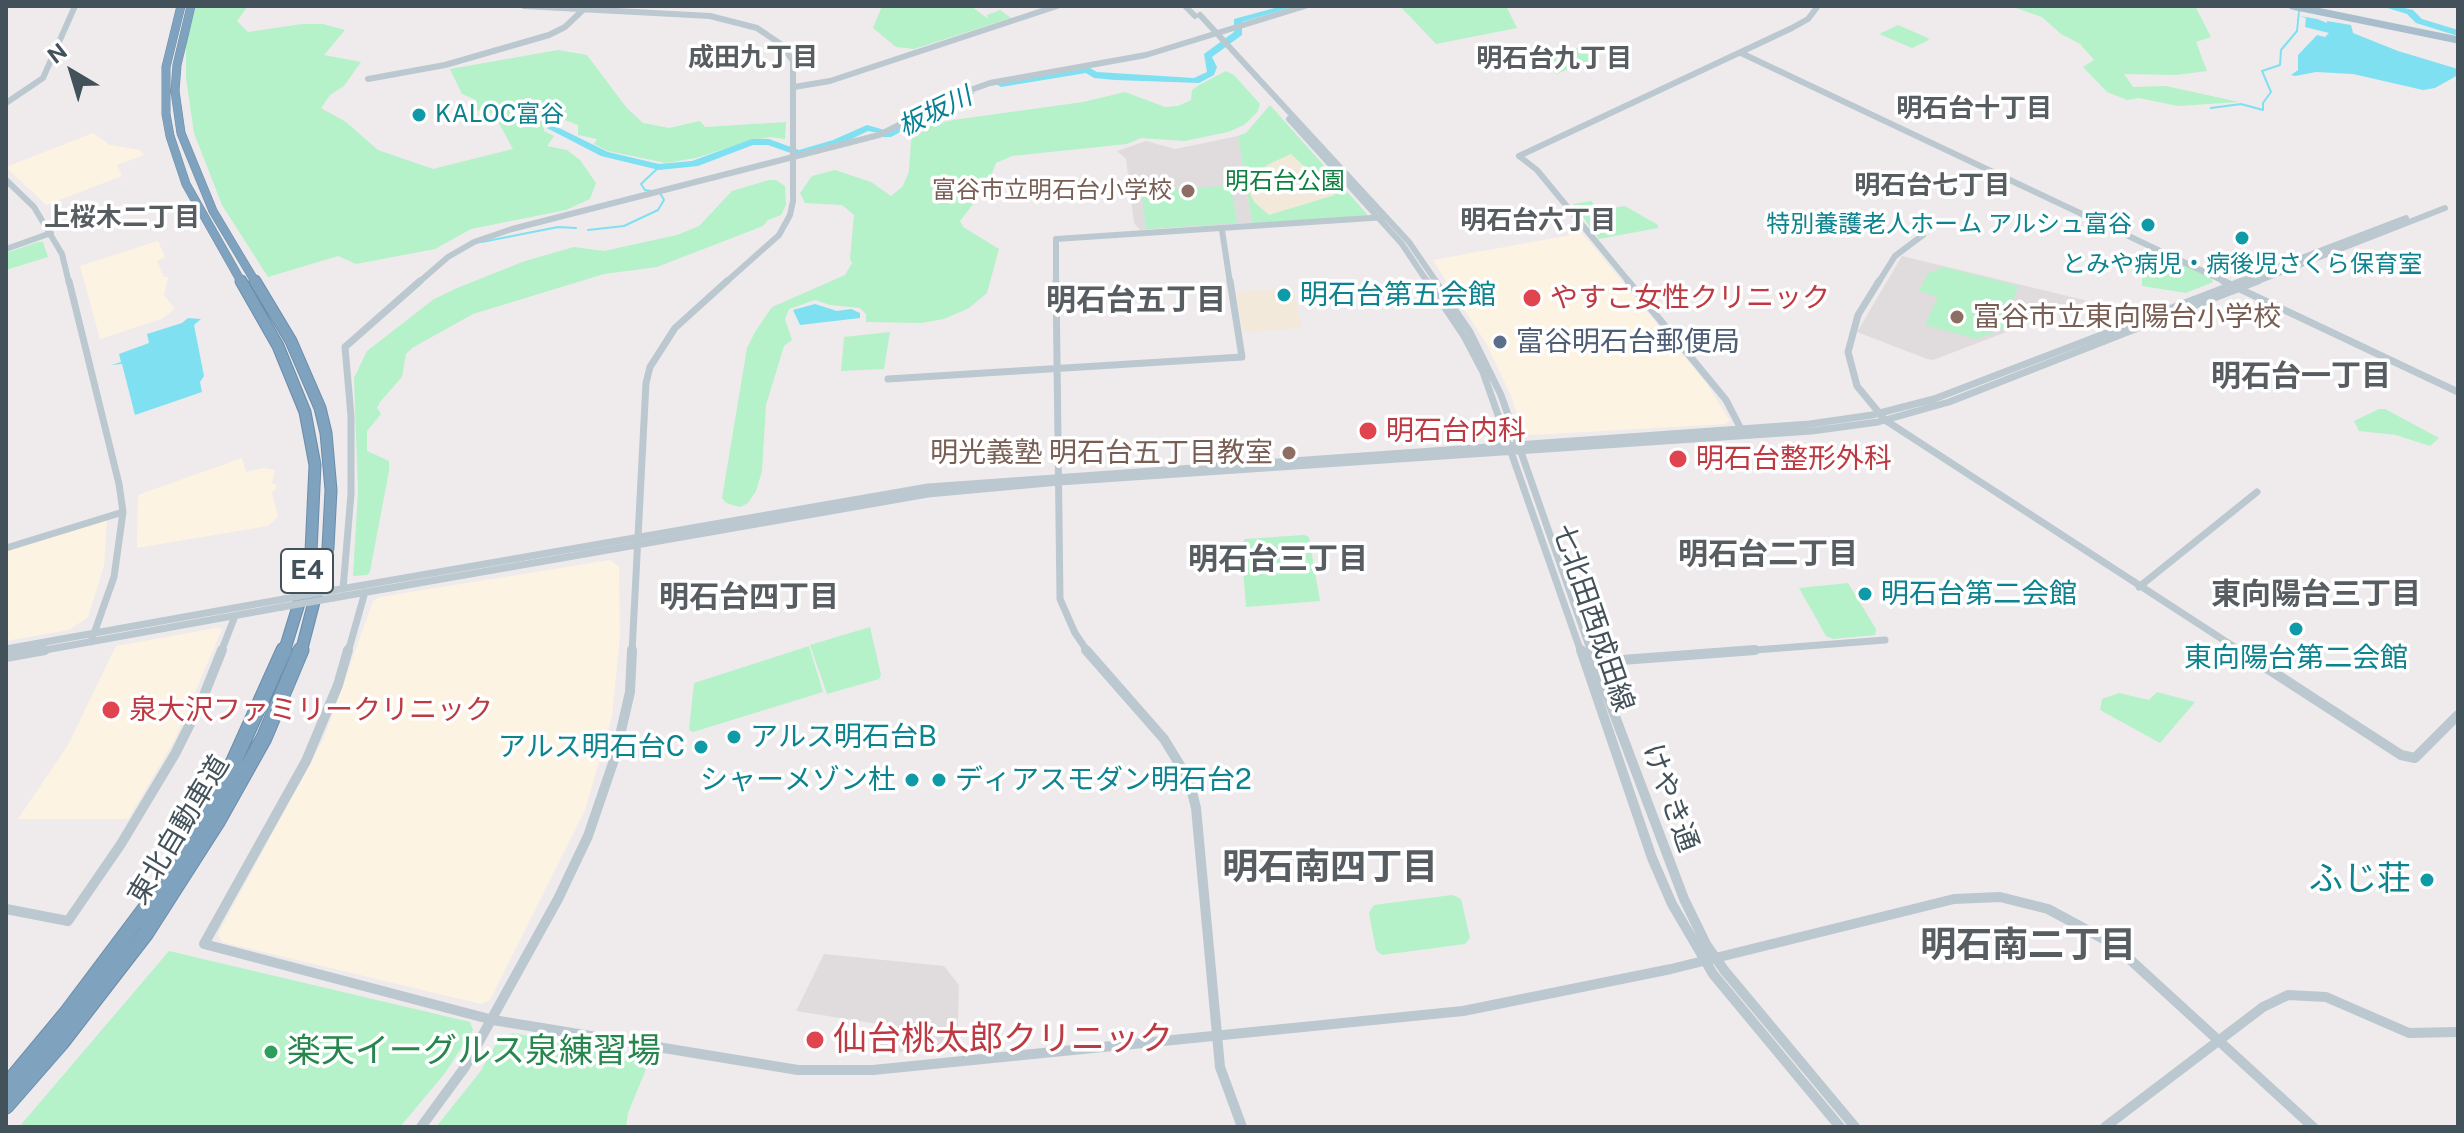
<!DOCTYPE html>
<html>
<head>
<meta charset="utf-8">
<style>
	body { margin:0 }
	#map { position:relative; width:2464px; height:1133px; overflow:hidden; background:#efebec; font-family:"Public Sans",sans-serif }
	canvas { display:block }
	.frame { position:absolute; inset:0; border:8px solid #43515a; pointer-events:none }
	.north { position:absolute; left:32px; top:32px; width:80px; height:80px; -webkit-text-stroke:6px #fff; paint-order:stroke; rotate:322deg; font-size:22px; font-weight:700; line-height:32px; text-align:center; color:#43515a }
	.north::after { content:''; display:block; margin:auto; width:28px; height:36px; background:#43515a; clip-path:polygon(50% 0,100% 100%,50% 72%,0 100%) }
</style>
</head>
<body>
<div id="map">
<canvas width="2464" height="1133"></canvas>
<div class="frame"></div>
<div class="north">N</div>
</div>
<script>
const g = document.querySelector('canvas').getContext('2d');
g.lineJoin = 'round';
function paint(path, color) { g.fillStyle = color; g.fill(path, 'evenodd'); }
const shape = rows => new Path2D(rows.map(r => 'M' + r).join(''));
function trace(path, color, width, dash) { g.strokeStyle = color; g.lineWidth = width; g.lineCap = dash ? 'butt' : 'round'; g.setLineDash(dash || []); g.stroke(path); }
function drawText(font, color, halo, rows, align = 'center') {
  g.font = font + ' "Public Sans","Noto Sans JP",sans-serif'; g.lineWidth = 7; g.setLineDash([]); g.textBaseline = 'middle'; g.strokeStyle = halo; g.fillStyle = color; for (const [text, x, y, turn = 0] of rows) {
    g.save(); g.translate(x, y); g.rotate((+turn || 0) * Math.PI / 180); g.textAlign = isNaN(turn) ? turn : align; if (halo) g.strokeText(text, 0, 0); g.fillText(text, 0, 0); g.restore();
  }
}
paint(shape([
	[93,133,110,145,140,150,144,155,117,165,122,176,46,205,6,167],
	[1582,233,1707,384,1730,421,1725,424,1532,435,1522,430,1511,396,1487,345,1433,260],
	[158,241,165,257,157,261,164,277,168,277,164,295,175,309,161,319,100,339,80,266],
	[242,458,246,472,264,468,275,470,272,483,277,486,272,493,278,517,268,526,137,548,138,495],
	[107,520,104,566,88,617,69,630,6,641,6,550],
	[610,560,619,567,620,635,612,717,585,810,490,1000,481,1004,222,942,218,934,324,738,373,601,380,597],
	[217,628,222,629,174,741,128,819,18,819,68,745,116,646]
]), '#fdf3e2');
paint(shape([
	[1238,136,1252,223,1140,230,1134,223,1126,159,1117,151,1146,141,1175,149],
	[1902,256,2088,301,1933,360,1927,359,1857,332],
	[824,954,944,966,959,985,957,1047,872,1054,878,1024,796,1011]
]), '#e0dcde');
paint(shape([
	[196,6,248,6,237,21,248,32,302,24,323,24,345,30,324,55,361,62,344,86,330,95,321,108,346,122,378,150,433,169,513,149,494,114,477,110,476,100,462,94,450,69,558,50,587,55,626,107,643,123,669,128,700,121,705,127,786,122,785,139,771,137,749,141,696,158,666,163,608,151,594,144,597,139,578,135,578,125,557,117,559,109,542,111,544,131,554,136,547,146,567,150,580,160,596,183,590,199,566,210,471,229,435,249,356,264,338,256,268,277,222,205,194,133,186,78,186,42],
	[882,6,971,6,988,19,987,15,1000,10,1011,18,914,49,896,47,873,28],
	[1400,6,1506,6,1517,28,1436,44],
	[2010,6,2195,6,2211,37,2196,42,2207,71,2176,75,2124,74,2133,87,2166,86,2239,102,2178,106,2139,98,2127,100,2107,92,2083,67,2094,60,2080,44,2061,34,2042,17],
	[1898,25,1928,38,1929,40,1912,48,1879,34],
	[1582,46,1600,55,1576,69,1572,67,1557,74,1550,70,1560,65,1551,59],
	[1226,71,1234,75,1260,104,1258,111,1244,125,1228,132,1185,141,1141,138,1127,144,1012,156,996,163,987,186,960,221,963,227,999,249,987,293,969,308,944,319,921,323,866,322,866,314,860,308,830,305,815,300,789,309,785,319,792,340,784,346,766,405,762,471,756,491,748,503,740,507,726,503,722,498,747,348,755,332,772,307,845,275,852,263,850,259,854,215,842,205,805,203,800,193,812,176,835,170,871,182,891,196,903,186,909,171,911,141,913,134,921,128,953,120,1083,102,1125,92,1165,107,1178,106,1191,100,1192,90,1199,85],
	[1270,105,1367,214,1366,217,1252,223,1238,136,1246,133],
	[769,180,776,180,785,186,786,205,781,215,768,220,763,226,657,267,604,274,473,314,412,348,406,354,402,377,380,402,377,408,381,414,367,431,367,451,389,461,389,471,370,571,368,575,353,576,358,491,354,378,367,351,434,299,457,288,525,261,574,247,604,251,677,235,699,226,732,191],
	[1224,186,1231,187,1237,223,1146,229,1142,196,1150,196,1150,190],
	[1591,201,1600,210,1625,206,1658,225,1658,228,1599,239,1573,204],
	[38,242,43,242,48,257,6,270,6,253],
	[2163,255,2211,278,2213,282,2186,293,2142,286,2142,270],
	[1944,267,2018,286,2003,329,1977,339,1925,325,1938,297,1919,291,1928,273],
	[890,332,884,369,841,371,844,337],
	[2379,409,2385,409,2439,438,2430,446,2396,435,2359,431,2354,421],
	[1304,535,1309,537,1320,601,1246,607,1241,544,1245,539],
	[1848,583,1876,629,1875,635,1833,639,1826,636,1799,588],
	[870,627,881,675,879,679,827,694,810,645],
	[809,646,823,692,693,732,689,730,694,683],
	[2157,692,2195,702,2160,743,2100,710,2102,699,2119,693,2149,700],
	[1452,895,1461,899,1470,938,1465,944,1382,955,1376,950,1369,913,1374,905],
	[169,951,470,1022,473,1030,445,1073,400,1127,19,1127],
	[513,1033,651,1057,628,1113,626,1127,436,1127,480,1072,499,1039]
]), '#b5f1c9');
paint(shape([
	[1291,154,1335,195,1269,215,1254,202,1248,189,1250,183,1267,165],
	[1293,288,1302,328,1248,332,1243,330,1236,295,1240,291]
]), '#f2e9da');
paint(shape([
	[2300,16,2317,19,2327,23,2327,21,2351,25,2353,33,2398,51,2458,69,2458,75,2435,88,2423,90,2353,74,2316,72,2295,76,2291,75,2298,70,2298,55,2317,35,2325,37,2329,33,2305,27,2306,18],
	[815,304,837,311,851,309,860,313,860,318,800,325,793,310],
	[188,318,201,319,194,325,204,376,200,382,202,392,135,415,122,364,111,365,121,362,119,354,149,343,147,334,182,323]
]), '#7fe0f1');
trace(shape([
	[2211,108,2241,104,2263,110,2263,103,2271,92,2262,71,2280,65,2281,50,2297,31,2299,11],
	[651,191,645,190,641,184,659,167],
	[588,230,624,226,658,210,664,200,660,193],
	[482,242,558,227,576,228]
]), '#7fe0f1', 2);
paint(shape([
	[1282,6,1296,6,1242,22,1242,35,1212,57,1217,67,1214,75,1199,83,1115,80,1094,78,1086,73,1001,87,996,84,1001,81,1088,67,1097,72,1194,78,1207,72,1204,54,1234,32,1234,19,1282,6],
	[2381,6,2396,6,2413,10,2422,19,2458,30,2458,36,2416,23,2407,14,2381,6],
	[967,91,975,93,891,137,883,137,879,133,868,131,841,144,799,156,768,145,753,145,698,166,659,170,601,156,541,125,549,123,608,152,659,164,692,161,752,139,769,139,799,150,833,140,867,125,888,131,967,91]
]), '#7fe0f1');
const highwayFar2 = shape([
	[181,6,166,67,166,114,170,136,186,184,242,283],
	[191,6,177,65,175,91,181,133,213,211,256,283]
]);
const highwayFar1 = shape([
	[241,281,278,346,305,412,315,465,311,552,305,584,284,652],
	[255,281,291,341,320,408,326,433,331,490,328,548,301,652]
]);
const highway = shape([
	[6,1086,66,1014,148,905,225,781,284,650],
	[6,1106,61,1043,146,933,217,822,264,738,301,650]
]);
trace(highwayFar2, '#6b8dab', 9);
trace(highwayFar1, '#6b8dab', 13);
trace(highway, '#6b8dab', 17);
trace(shape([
	[524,6,710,16,757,28,782,45,793,61,793,128],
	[1185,6,1195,16],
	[1741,53,2228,283],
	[1256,76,1409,242,1437,283],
	[368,79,445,65,549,35,565,27,586,7],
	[794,87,830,81,1057,6],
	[6,103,43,78,75,6],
	[1289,119,1402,244,1428,283],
	[1519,156,1537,170,1630,283],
	[1519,156,1792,28,1808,19,1818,6],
	[6,180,34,207,62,254,69,283],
	[1222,230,1230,283],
	[6,249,51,233],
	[418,283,448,257,474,242,512,229,879,135,965,92,990,83,1146,55,1305,6],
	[725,283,779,235,790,215,793,201],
	[1056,283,1056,239,1386,217],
	[1878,283,1895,256,1923,235],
	[2236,283,2406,218],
	[2253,283,2445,208]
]), '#bbc8d0', 6);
trace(shape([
	[69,281,119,484,123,512,114,577,91,642],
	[1056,281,1060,599,1075,633,1088,652],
	[1427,281,1464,336,1483,372,1581,652],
	[1435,281,1470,332,1501,395,1591,652],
	[1628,281,1726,400,1741,429],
	[1879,281,1858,315,1848,352,1857,386,1885,420,2242,652],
	[2223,281,2458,392],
	[888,379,1242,357,1230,281],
	[6,548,123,512],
	[2139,587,2257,492],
	[343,589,351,494,351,416,345,347,420,281],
	[335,590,928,487,1810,424,1872,415,1934,399,2242,281],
	[333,598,928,494,1059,482,1812,431,1878,422,1949,402,2258,281],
	[6,649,284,599],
	[34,652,282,607],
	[221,652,235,616],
	[348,652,365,592],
	[632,652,646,383,650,367,675,328,727,281],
	[1729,652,1885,640]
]), '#bbc8d0', 7);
trace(shape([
	[348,650,338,685,306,761,204,944,493,1020,798,1070,873,1070,1463,1011,1671,969,1954,899,2000,897,2048,909,2113,944,2313,1127],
	[1086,650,1164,739,1189,780,1196,808,1220,1067,1242,1127],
	[1581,650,1652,858,1672,904,1713,974,1840,1127],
	[1590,650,1684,899,1706,944,1724,970,1855,1127],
	[2239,650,2401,755,2415,758,2458,715],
	[6,657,45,650],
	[1595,662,1755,650],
	[6,909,68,921,121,844,175,754,202,700,222,650],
	[421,1127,465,1067,558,899,588,836,615,757,630,692,632,650],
	[2105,1127,2263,1007,2288,995,2326,997,2409,1033,2458,1032]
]), '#bbc8d0', 10);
trace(shape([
	[2292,6,2458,40]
]), '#a9becd', 7);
trace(highwayFar2, '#7fa2bf', 8);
trace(highwayFar1, '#7fa2bf', 11);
trace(highway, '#7fa2bf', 15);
trace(shape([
	[1200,15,1256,76],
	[793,128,793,201]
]), '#bbc8d0', 6);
trace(shape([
	[284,599,335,590],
	[282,607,333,598]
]), '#bbc8d0', 7);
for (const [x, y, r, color] of [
	[419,115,8,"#0f9aa8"],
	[1188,191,8,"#8d6e63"],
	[2148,225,8,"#0f9aa8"],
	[2242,238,8,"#0f9aa8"],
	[1284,295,8,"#0f9aa8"],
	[1532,298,10,"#e0444e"],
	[1957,317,8,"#8d6e63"],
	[1500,342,8,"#5c6f8a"],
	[1368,431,10,"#e0444e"],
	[1289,453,8,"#8d6e63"],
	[1678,459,10,"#e0444e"],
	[1865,594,8,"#0f9aa8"],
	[2296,629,8,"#0f9aa8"],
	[111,710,10,"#e0444e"],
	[734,737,8,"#0f9aa8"],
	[701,747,8,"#0f9aa8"],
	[912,780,8,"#0f9aa8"],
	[939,780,8,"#0f9aa8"],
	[2427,880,8,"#0f9aa8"],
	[815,1040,10,"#e0444e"],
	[271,1052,8,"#2e9e5b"]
]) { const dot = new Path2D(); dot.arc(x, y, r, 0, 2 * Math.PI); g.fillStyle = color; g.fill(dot); trace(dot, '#fff', 3); }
drawText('24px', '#0d838f', '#fff', [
	["KALOC富谷",435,115],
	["特別養護老人ホーム アルシュ富谷",2132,225,"right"],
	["とみや病児・病後児さくら保育室",2242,265,"center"]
], 'left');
drawText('24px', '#107f41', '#fff', [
	["明石台公園",1285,182]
]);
drawText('24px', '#785e54', '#fff', [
	["富谷市立明石台小学校",1172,191]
], 'right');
drawText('bold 26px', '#585d61', '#fff', [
	["成田九丁目",753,58],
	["明石台九丁目",1554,59],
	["明石台十丁目",1974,109],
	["明石台七丁目",1932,186],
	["上桜木二丁目",122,218],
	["明石台六丁目",1538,221]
]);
drawText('italic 26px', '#058096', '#fff', [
	["板坂川",935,112,-26]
]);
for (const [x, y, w] of [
	[307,571,52]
]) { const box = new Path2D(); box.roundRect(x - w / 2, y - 22, w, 44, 6); g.fillStyle = '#fff'; g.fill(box); trace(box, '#43515a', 2); }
drawText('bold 26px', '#43515a', null, [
	["E4",307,571]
]);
drawText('28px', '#0d838f', '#fff', [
	["明石台第五会館",1300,295],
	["明石台第二会館",1881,594],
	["東向陽台第二会館",2296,658,"center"],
	["アルス明石台B",750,737],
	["アルス明石台C",685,747,"right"],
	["シャーメゾン杜",896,780,"right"],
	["ディアスモダン明石台2",955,780]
], 'left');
drawText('28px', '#be3a42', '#fff', [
	["やすこ女性クリニック",1550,298],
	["明石台内科",1386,431],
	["明石台整形外科",1696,459],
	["泉大沢ファミリークリニック",129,710]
], 'left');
drawText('28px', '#785e54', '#fff', [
	["富谷市立東向陽台小学校",1973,317],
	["明光義塾 明石台五丁目教室",1273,453,"right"]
], 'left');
drawText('28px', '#4e5e75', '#fff', [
	["富谷明石台郵便局",1516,342]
], 'left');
drawText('28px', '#43515a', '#fff', [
	["七北田西成田線",1593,618,71],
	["けやき通",1670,798,70],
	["東北自動車道",179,830,-59]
]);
drawText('bold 30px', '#585d61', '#fff', [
	["明石台五丁目",1136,301],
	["明石台一丁目",2301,377],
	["明石台二丁目",1768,555],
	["明石台三丁目",1278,560],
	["東向陽台三丁目",2316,595],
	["明石台四丁目",749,598]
]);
drawText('34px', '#0d838f', '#fff', [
	["ふじ荘",2411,880]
], 'right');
drawText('34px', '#be3a42', '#fff', [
	["仙台桃太郎クリニック",833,1040]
], 'left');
drawText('34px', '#27864d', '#fff', [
	["楽天イーグルス泉練習場",287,1052]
], 'left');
drawText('bold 36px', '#585d61', '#fff', [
	["明石南四丁目",1330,868],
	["明石南二丁目",2028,946]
]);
</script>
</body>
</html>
